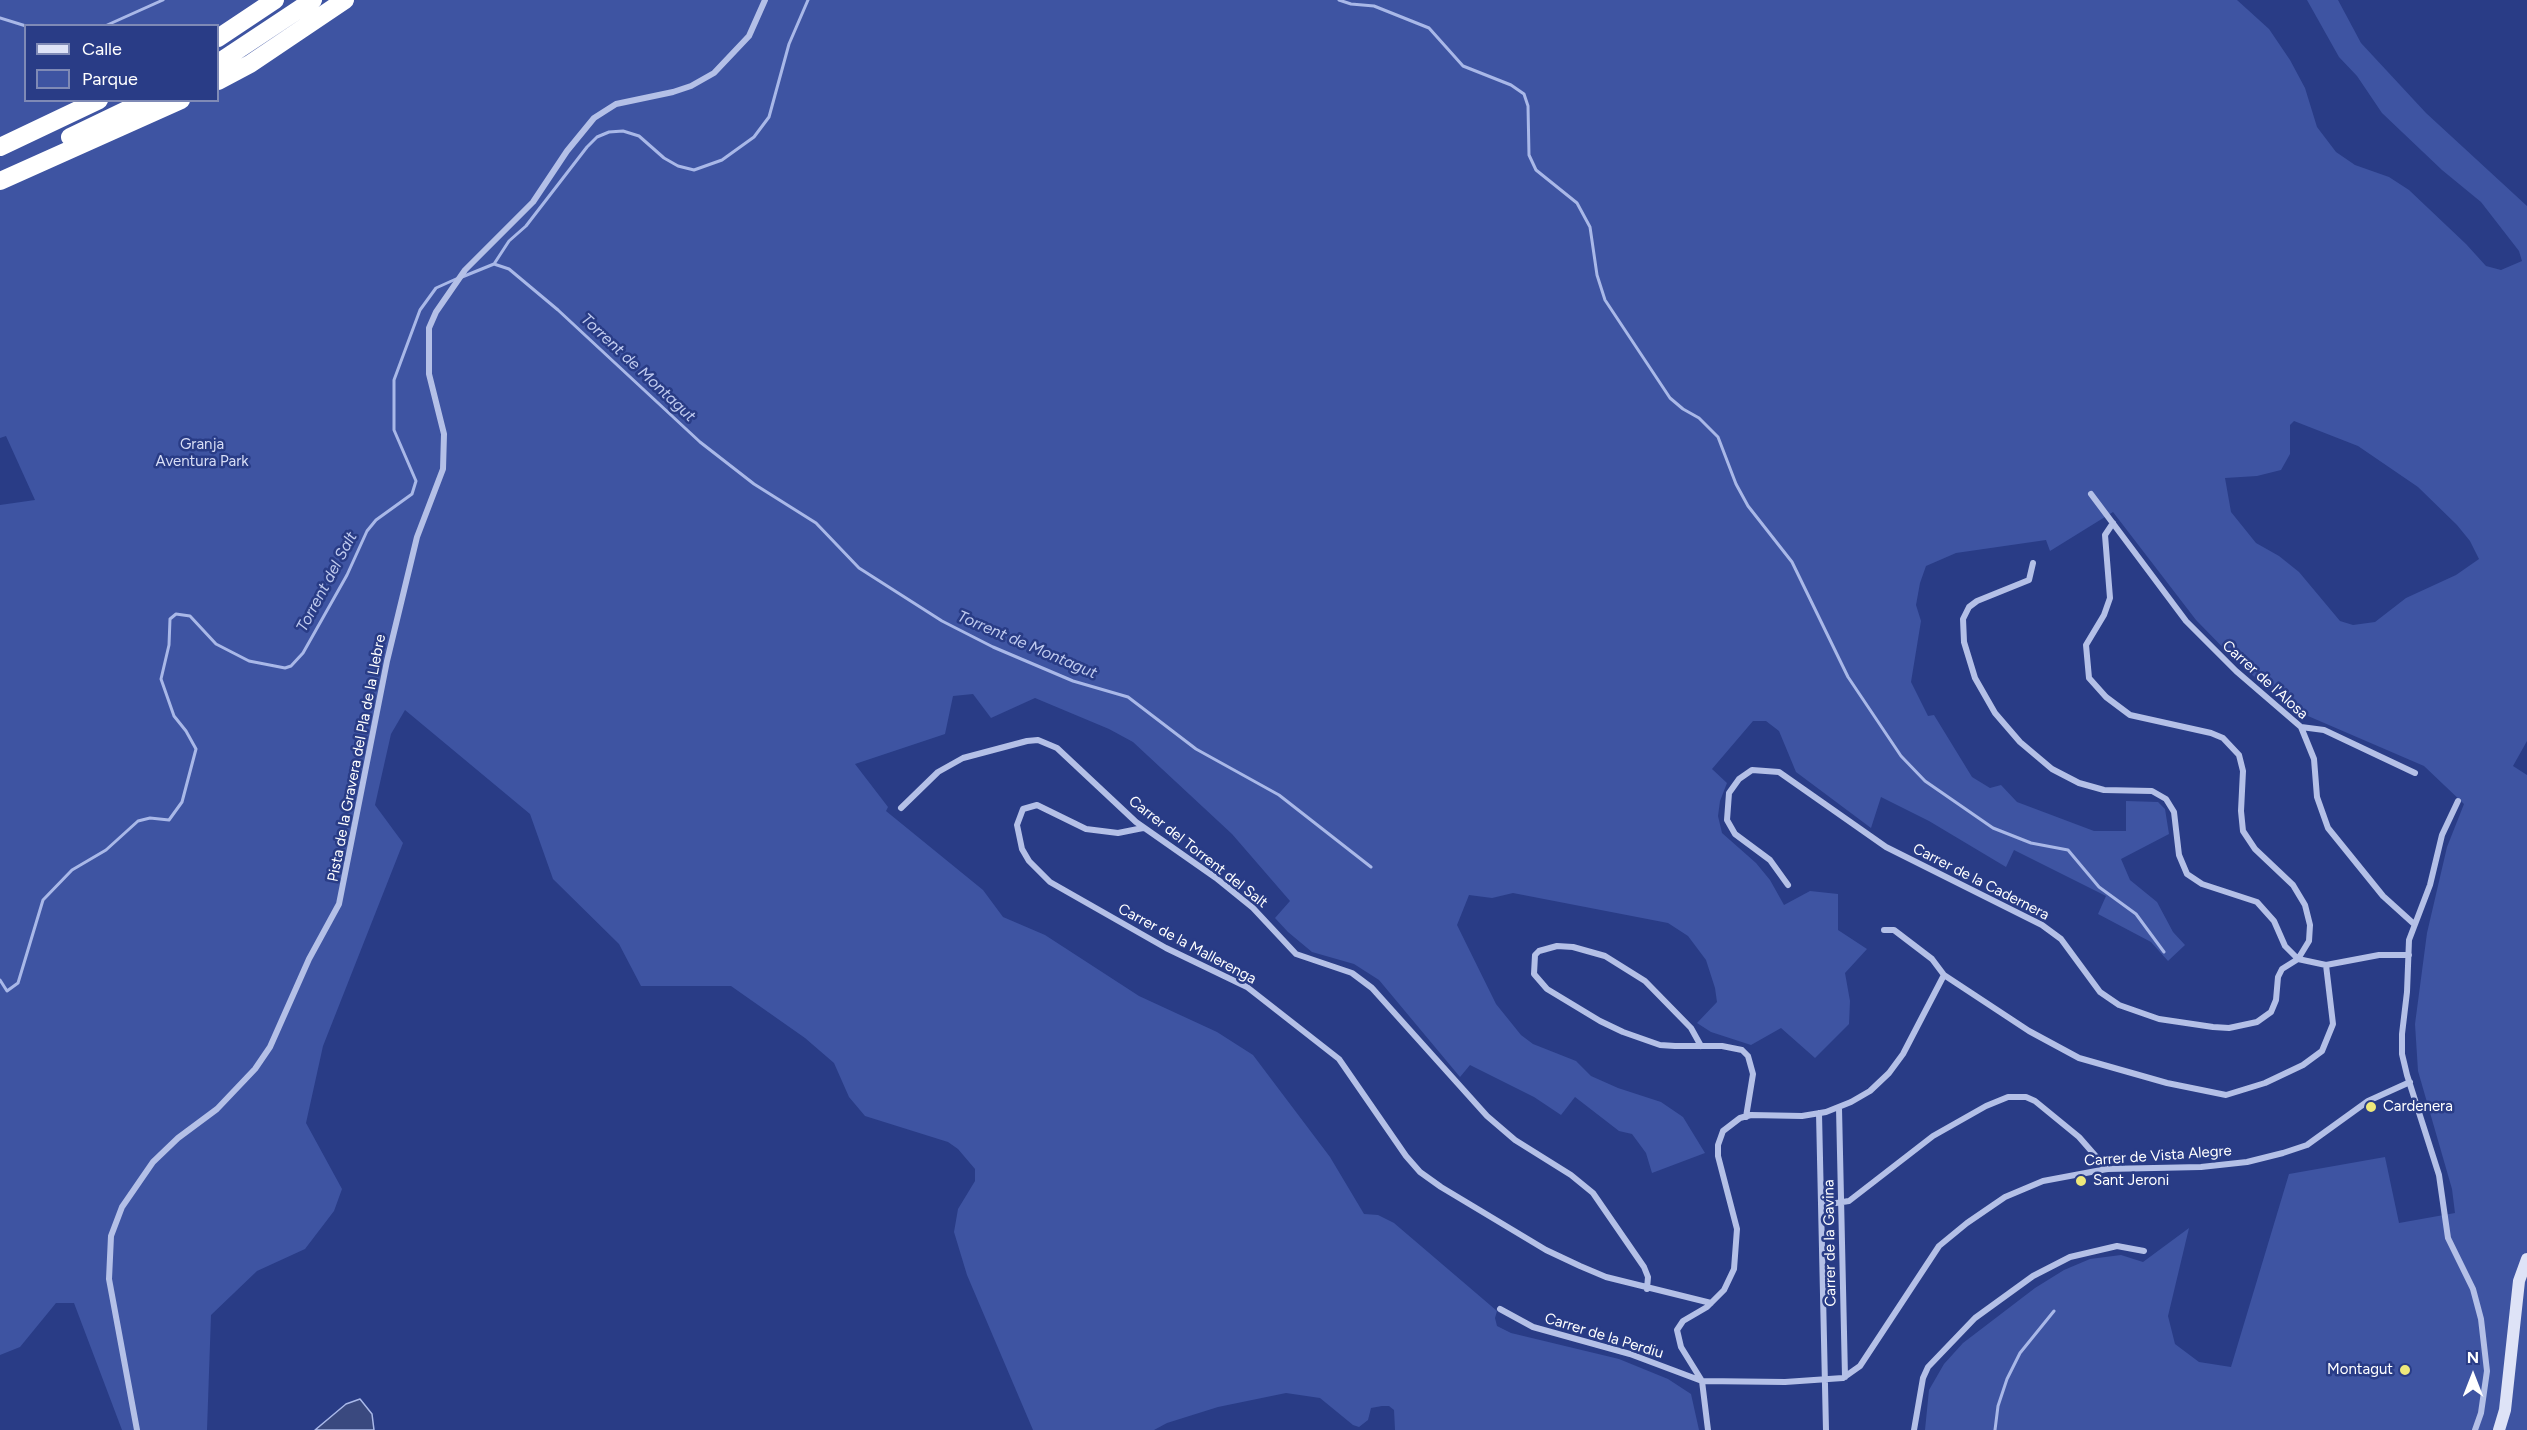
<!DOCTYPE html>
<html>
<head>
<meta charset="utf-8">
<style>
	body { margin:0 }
	#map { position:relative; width:2527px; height:1430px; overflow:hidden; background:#293c86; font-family:Figtree,sans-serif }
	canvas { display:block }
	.legend { position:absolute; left:24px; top:24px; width:195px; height:78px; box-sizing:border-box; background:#293c86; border:2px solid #7f8ab6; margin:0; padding:8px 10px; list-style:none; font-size:18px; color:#fff }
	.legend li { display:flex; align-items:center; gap:12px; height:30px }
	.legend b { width:30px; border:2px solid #7f8ab6 }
	.north { position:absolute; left:2443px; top:1346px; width:60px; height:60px; -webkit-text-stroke:4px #293c86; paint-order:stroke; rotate:0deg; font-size:16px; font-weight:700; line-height:24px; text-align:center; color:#fff }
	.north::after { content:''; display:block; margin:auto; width:21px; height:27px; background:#fff; clip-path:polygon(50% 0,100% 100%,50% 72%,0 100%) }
</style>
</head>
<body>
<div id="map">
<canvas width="2527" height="1430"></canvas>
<ul class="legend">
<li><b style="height:8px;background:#dee3f7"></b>Calle</li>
<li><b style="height:16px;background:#3e54a2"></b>Parque</li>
</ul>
<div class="north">N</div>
</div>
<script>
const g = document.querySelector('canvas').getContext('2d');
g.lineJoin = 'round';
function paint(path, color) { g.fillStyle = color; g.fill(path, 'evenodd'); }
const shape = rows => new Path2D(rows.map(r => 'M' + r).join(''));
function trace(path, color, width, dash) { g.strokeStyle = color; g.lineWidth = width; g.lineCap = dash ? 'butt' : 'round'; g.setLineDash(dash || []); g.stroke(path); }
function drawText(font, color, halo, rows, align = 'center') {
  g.font = font + ' Figtree,sans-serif'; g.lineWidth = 5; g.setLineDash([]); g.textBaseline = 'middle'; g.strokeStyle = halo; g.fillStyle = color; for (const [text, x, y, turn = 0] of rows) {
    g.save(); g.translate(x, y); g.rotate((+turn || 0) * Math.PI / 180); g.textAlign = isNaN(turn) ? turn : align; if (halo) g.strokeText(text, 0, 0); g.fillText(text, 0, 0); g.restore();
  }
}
paint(shape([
	[0,0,2237,0,2269,29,2290,60,2305,88,2317,127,2336,152,2355,165,2389,177,2409,190,2466,244,2486,266,2501,270,2522,261,2519,251,2481,202,2442,170,2382,113,2357,76,2339,57,2307,0,2338,0,2361,43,2426,113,2527,206,2527,741,2513,766,2527,775,2527,1430,1925,1430,1929,1390,1944,1364,1963,1343,2035,1288,2064,1270,2090,1259,2121,1255,2143,1262,2189,1228,2168,1316,2175,1344,2199,1362,2231,1367,2289,1174,2385,1157,2399,1223,2455,1213,2452,1189,2418,1071,2415,1024,2427,933,2447,847,2464,804,2424,766,2301,713,2283,701,2238,663,2196,620,2113,512,2050,551,2046,540,1956,553,1926,566,1920,583,1916,605,1921,621,1911,682,1928,716,1934,715,1972,777,1990,788,2001,785,2017,802,2094,831,2126,831,2126,801,2158,802,2165,809,2169,834,2121,859,2130,880,2157,902,2173,932,2185,945,2168,961,2151,942,2098,914,2106,896,2014,850,2006,867,1929,821,1881,797,1871,828,1796,772,1779,731,1766,721,1753,721,1712,769,1727,783,1720,801,1718,816,1722,833,1756,863,1770,880,1784,905,1810,891,1838,894,1838,930,1867,949,1845,973,1850,1001,1849,1024,1815,1058,1781,1028,1751,1045,1711,1032,1697,1023,1717,1002,1715,988,1706,960,1688,936,1668,923,1513,893,1492,898,1469,895,1457,925,1496,1004,1521,1035,1533,1044,1576,1061,1591,1076,1618,1088,1661,1102,1683,1117,1705,1153,1652,1173,1646,1153,1632,1134,1619,1131,1575,1097,1561,1115,1534,1097,1470,1065,1460,1077,1379,980,1354,964,1312,952,1288,932,1275,918,1290,901,1232,834,1133,742,1109,729,1035,698,991,718,973,694,953,696,945,734,855,764,888,807,886,811,983,890,1003,917,1045,935,1139,996,1217,1032,1253,1055,1330,1157,1364,1214,1378,1215,1394,1223,1497,1311,1495,1318,1497,1326,1511,1333,1619,1359,1668,1379,1691,1394,1699,1430,1395,1430,1394,1410,1389,1406,1382,1406,1371,1408,1368,1420,1359,1427,1353,1425,1320,1398,1286,1393,1218,1407,1167,1423,1154,1430,1033,1430,967,1275,954,1232,958,1209,975,1181,975,1169,958,1149,948,1142,865,1116,849,1097,834,1063,805,1038,731,986,641,986,619,944,553,879,530,814,405,710,391,734,375,805,403,843,323,1046,306,1123,342,1189,334,1211,305,1249,257,1271,211,1315,207,1430,122,1430,74,1303,56,1303,20,1347,0,1355,0,505,35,500,6,436,0,438],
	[26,26,218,26,218,100,26,100],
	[2294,421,2358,446,2418,487,2457,525,2470,541,2479,559,2456,575,2406,598,2375,622,2353,625,2340,621,2299,572,2279,556,2256,543,2231,512,2225,478,2257,476,2281,470,2290,454,2290,425]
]), '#3e54a2');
const water = shape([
	[360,1399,372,1414,374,1430,315,1430,346,1404,360,1399]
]);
paint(water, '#3a497f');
trace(water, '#a9b8e8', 1.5);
trace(shape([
	[1339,0,1351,4,1374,6,1429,28,1463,66,1511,85,1524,94,1528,106,1529,155,1536,170,1577,203,1590,227,1597,275,1605,300,1670,398,1683,409,1699,418,1718,437,1736,484,1748,506,1792,562,1848,677,1901,756,1925,781,1993,828,2031,843,2068,850,2099,887,2136,914,2164,952],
	[0,18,26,26],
	[105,26,163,0],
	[494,264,509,269,558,310,700,442,754,484,816,523,859,568,942,621,993,647,1073,681,1128,697,1196,749,1279,795,1371,867],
	[462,277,494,264,509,241,526,226,587,147,597,137,609,132,623,131,639,136,664,158,678,166,694,170,722,160,754,137,769,117,789,44,808,0],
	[0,980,7,991,18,983,43,900,72,870,106,850,138,821,150,818,169,820,182,802,196,749,186,731,174,716,161,679,169,645,170,619,176,614,190,616,216,644,249,661,285,668,291,666,303,653,347,575,367,531,376,520,412,494,416,481,394,430,394,380,420,310,436,288,456,279],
	[1995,1430,1998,1406,2007,1379,2020,1353,2054,1311]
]), '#a9b8e8', 3);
trace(shape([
	[2091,494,2186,621,2236,671,2301,727,2314,759,2317,797,2328,828,2383,896,2414,924],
	[2033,563,2029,580,1977,601,1969,607,1963,619,1964,642,1975,678,1995,713,2020,742,2052,769,2079,783,2104,790,2152,791,2166,799,2174,812,2179,855,2187,874,2202,884,2257,902,2274,921,2285,946,2298,959,2326,965,2379,955,2409,955],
	[2301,727,2324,730,2415,773],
	[2458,801,2442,835,2430,885,2409,940,2407,992,2402,1034,2402,1054,2407,1075,2439,1175,2448,1238,2473,1289,2481,1319,2487,1371,2481,1413,2475,1430],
	[901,808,938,772,963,758,1027,741,1038,740,1057,748,1136,822,1216,878,1253,908,1296,954,1352,973,1372,988,1487,1116,1515,1140,1571,1175,1593,1193,1644,1267,1648,1277,1647,1289],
	[1143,828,1118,833,1086,829,1037,805,1023,809,1017,825,1022,849,1029,861,1050,882,1166,948,1247,987,1339,1059,1406,1156,1420,1172,1441,1187,1546,1250,1580,1266,1606,1277,1711,1303],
	[1788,885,1770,860,1735,834,1727,820,1729,793,1739,779,1752,770,1779,772,1886,847,2042,925,2061,939,2100,992,2119,1005,2159,1019,2213,1027,2229,1028,2257,1022,2271,1012,2276,1000,2278,977,2282,969,2298,959,2309,941,2310,925,2305,905,2293,885,2255,849,2243,831,2241,811,2243,771,2239,755,2223,738,2211,733,2130,715,2106,697,2089,678,2086,645,2104,615,2110,598,2105,535,2113,523],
	[1884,930,1894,930,1932,959,1944,975,2029,1031,2079,1058,2167,1083,2226,1095,2265,1083,2303,1065,2322,1051,2333,1024,2326,965],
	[1701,1046,1691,1028,1645,981,1605,956,1573,947,1557,946,1539,951,1535,955,1534,974,1547,989,1600,1021,1623,1032,1660,1045,1675,1046,1722,1046,1742,1050,1748,1056,1753,1074,1746,1117],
	[1839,1108,1845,1377],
	[1819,1113,1826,1430],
	[1823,1205,1849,1201,1933,1136,1986,1106,2008,1097,2026,1097,2035,1101,2079,1137,2107,1169],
	[1500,1309,1533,1327,1630,1354,1702,1381,1785,1382,1843,1378,1860,1366,1939,1246,1967,1223,2005,1197,2043,1181,2107,1169,2201,1167,2247,1162,2283,1153,2307,1145,2368,1101,2410,1082],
	[137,1430,109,1279,111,1236,122,1207,153,1162,178,1138,217,1109,255,1069,270,1047,309,959,339,904,387,661,417,537,443,469,444,434,429,374,429,328,436,312,465,270,533,202,567,151,594,118,616,104,673,92,691,86,714,73,749,36,765,0],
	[1708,1430,1702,1381,1681,1347,1677,1330,1683,1321,1707,1307,1724,1290,1734,1269,1737,1229,1718,1156,1718,1145,1723,1131,1740,1118,1751,1115,1802,1116,1826,1112,1851,1102,1870,1091,1889,1073,1903,1054,1944,975],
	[1914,1430,1923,1378,1928,1367,1975,1318,2033,1276,2070,1257,2117,1246,2144,1251]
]), '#b4c0e7', 6);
trace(shape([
	[2499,1430,2505,1410,2519,1281,2527,1259]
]), '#dee3f7', 12);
trace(shape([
	[218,38,275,0],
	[218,63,313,0],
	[218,81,250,64,345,0],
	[70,137,147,100],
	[0,147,99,100],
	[0,181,181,100]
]), '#fff', 18);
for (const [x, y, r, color] of [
	[2371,1107,6,"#eee87b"],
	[2081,1181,6,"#eee87b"],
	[2405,1370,6,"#eee87b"]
]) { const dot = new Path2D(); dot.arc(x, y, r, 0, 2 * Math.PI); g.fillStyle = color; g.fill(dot); trace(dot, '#293c86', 2); }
drawText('15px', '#d8def6', '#293c86', [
	["Granja",202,445],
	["Aventura Park",202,462]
]);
drawText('15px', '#fff', '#293c86', [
	["Carrer de l'Alosa",2265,680,42],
	["Pista de la Gravera del Pla de la Llebre",357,758,-79],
	["Carrer del Torrent del Salt",1198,852,38],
	["Carrer de la Cadernera",1981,882,27],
	["Carrer de la Mallerenga",1187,944,28],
	["Carrer de Vista Alegre",2158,1156,-4],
	["Carrer de la Gavina",1830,1243,-91],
	["Carrer de la Perdiu",1604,1336,17]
]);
drawText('15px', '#fff', '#293c86', [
	["Cardenera",2383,1107],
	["Sant Jeroni",2093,1181],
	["Montagut",2393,1370,"right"]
], 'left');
drawText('italic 16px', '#c0cbef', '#293c86', [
	["Torrent de Montagut",638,368,43],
	["Torrent del Salt",327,582,-62],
	["Torrent de Montagut",1027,645,23]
]);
</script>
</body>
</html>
